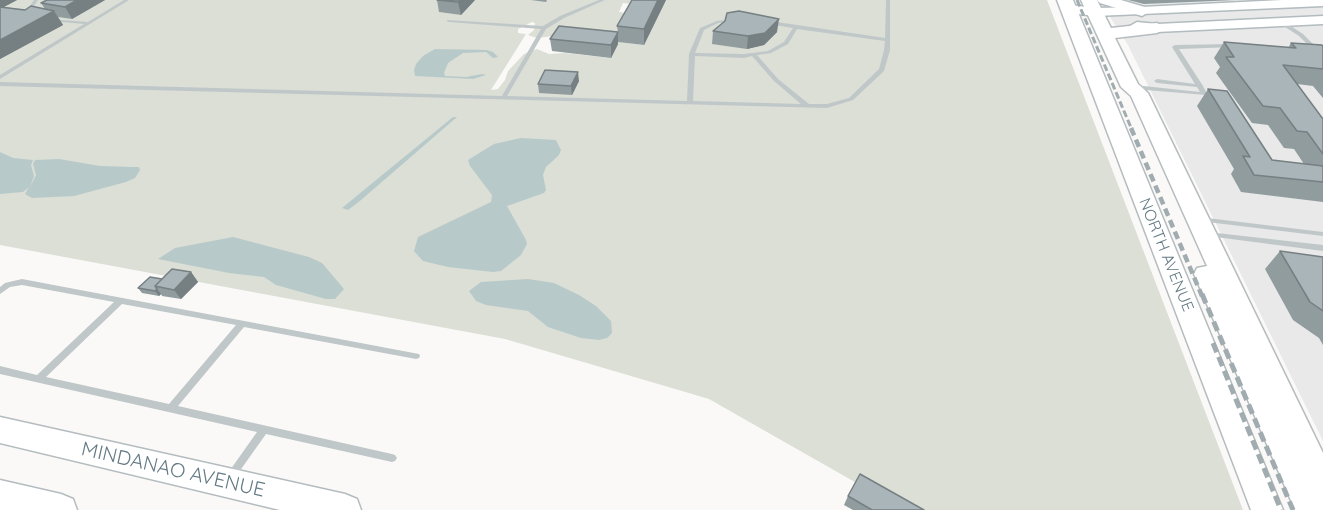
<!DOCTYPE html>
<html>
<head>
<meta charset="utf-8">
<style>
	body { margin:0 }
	canvas { display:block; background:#faf9f7 }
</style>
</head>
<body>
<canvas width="1323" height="510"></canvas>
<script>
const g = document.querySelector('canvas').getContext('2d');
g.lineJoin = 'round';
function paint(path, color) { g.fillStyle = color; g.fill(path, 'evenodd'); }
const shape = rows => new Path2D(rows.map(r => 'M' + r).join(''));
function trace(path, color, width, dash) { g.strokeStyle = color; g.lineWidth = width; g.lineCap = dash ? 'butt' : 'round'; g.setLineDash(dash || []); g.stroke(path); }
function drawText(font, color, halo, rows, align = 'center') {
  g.font = font + ' Quicksand,sans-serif'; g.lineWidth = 6; g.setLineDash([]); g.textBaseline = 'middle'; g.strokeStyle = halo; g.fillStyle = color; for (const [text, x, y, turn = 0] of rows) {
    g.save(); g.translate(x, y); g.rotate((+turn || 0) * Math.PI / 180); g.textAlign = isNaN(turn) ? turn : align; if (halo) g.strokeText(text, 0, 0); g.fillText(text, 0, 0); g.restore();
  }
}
paint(shape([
	[1099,0,1323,0,1323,441,1128,45]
]), '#e8e9e8');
paint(shape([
	[0,0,452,0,440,12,461,15,475,0,642,0,639,5,623,3,619,12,633,14,619,42,644,45,666,0,1047,0,1243,510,904,510,709,399,682,391,505,339,0,245],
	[532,22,535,23,534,30,528,35,537,38,554,36,611,58,565,53,549,54,537,49,524,54,508,71,505,80,498,89,491,90,526,34,518,33,518,29]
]), '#dbdfd6');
paint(shape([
	[435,49,487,50,493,52,498,57,493,58,486,52,463,53,448,63,444,73,445,76,466,77,482,74,486,75,473,79,415,76,414,70,416,64,423,56],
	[453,117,457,117,361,200,348,210,342,208],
	[521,138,556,140,561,150,559,155,546,167,543,175,546,190,544,193,507,206,526,240,527,244,521,255,501,271,493,272,448,267,423,261,414,251,418,237,491,202,492,195,470,166,468,160,494,144],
	[0,152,13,158,33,160,31,165,34,176,30,187,36,175,33,164,35,160,59,159,100,166,133,167,139,167,140,170,135,178,126,182,74,196,32,198,25,194,29,187,23,192,0,194],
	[233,237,309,257,322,263,344,289,335,299,326,299,276,285,264,277,229,273,158,259,175,248],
	[528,279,554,283,579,295,596,306,611,321,612,333,607,338,599,340,581,338,548,327,528,311,486,305,476,301,469,291,481,282]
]), '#b8c9ca');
const secondary = shape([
	[1282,0,1323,0,1323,6,1096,16,1069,13,1062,9,1069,5,1096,8,1142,7,1282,0],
	[1323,16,1323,24,1157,32,1137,30,1130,26,1137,22,1157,24,1323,16]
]);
const primary = shape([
	[1057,0,1073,0,1283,510,1251,510,1057,0],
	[1081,0,1097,0,1111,28,1157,23,1165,28,1157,33,1115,38,1138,84,1148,93,1323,453,1323,510,1295,510,1194,274,1197,268,1207,266,1131,96,1121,87,1081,0],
	[1097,0,1121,0,1148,8,1150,11,1142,16,1100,3,1097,0],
	[0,417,345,494,357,499,361,510,280,510,0,443,0,417],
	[0,480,61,494,73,499,77,510,0,510,0,480]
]);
trace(secondary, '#b2bbbe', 3);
trace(primary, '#b5bcbf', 3);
paint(shape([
	[34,0,38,0,34,6,34,12,36,15,34,16,29,13,30,6,34,0],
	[124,0,129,0,0,79,0,75,84,24,51,21,49,20,49,19,88,22,124,0],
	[599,0,605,0,564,18,546,29,507,96,687,101,689,54,700,28,717,21,734,19,736,20,734,21,718,23,704,30,695,53,744,54,768,51,784,42,793,28,768,24,767,23,770,21,885,38,886,0,890,0,890,50,884,71,853,100,827,108,0,86,0,82,502,96,541,29,449,22,447,21,447,20,543,26,560,16,599,0],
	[797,29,885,41,884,50,879,69,849,98,827,104,809,104,778,79,757,55,771,53,788,44,797,29],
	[695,56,744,58,752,56,774,81,801,104,693,101,695,56],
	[1279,21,1283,21,1303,34,1323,54,1323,59,1321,58,1299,36,1279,23,1279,21],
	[1232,44,1235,46,1234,47,1179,49,1203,86,1207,94,1206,95,1134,89,1131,87,1134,85,1200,92,1197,87,1157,83,1154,81,1157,79,1195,84,1172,47,1175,45,1232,44],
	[1196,217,1199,217,1323,232,1323,236,1199,221,1195,219,1196,217],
	[1205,232,1208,232,1323,245,1323,251,1208,236,1204,234,1205,232],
	[22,279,419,354,420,356,419,358,416,359,244,327,178,406,392,454,395,455,397,458,395,461,392,462,266,434,234,479,231,481,228,479,226,476,228,473,257,432,0,374,0,366,37,375,114,302,22,285,10,287,0,294,0,287,5,283,22,279],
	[122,304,236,325,169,404,46,377,122,304]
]), '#c0c7c9');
paint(secondary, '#fff');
paint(primary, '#fff');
trace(shape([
	[1077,0,1132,130]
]), '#a1acb0', 3, [7, 3]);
trace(shape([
	[1131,128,1202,296]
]), '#a1acb0', 4.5, [8, 4.5]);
trace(shape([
	[1202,294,1293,510],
	[1213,343,1281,510]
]), '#a1acb0', 5, [10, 5]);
paint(shape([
	[0,0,17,0,4,7,25,10,45,9,41,3,47,0,105,0,72,19,58,17,63,25,0,59],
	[437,0,475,0,461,15,439,12],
	[531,0,547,0,546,2],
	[632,0,666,0,644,45,618,42,618,44,611,58,552,51,550,39,618,32,617,26],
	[1128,0,1236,0,1144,4],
	[713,31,777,32,764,45,747,49,712,44],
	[1224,42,1288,48,1291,43,1323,47,1323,98,1313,86,1297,84,1323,119,1323,202,1241,192,1231,174,1234,169,1197,106,1208,89,1272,160,1304,164,1294,149,1284,148,1268,125,1252,123,1216,73,1220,67,1214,58],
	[579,81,572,95,539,93,538,84],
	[1280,251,1323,257,1323,345,1319,338,1293,320,1265,269],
	[191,272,198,282,181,299,162,296,161,294,159,296,142,293,138,288,162,279],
	[848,496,924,510,853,510,844,505]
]), '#919c9f');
paint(shape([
	[0,0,17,0,0,9],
	[77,0,105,0,72,19,65,7],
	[461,0,475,0,461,15,458,2],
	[658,0,666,0,644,45,644,29],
	[54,11,63,25,0,59,0,40],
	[779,19,777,32,764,45,747,49,748,36],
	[618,32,618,44,611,58,611,45],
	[578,72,579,81,572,95,571,86],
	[191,272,198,282,181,299,174,290],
	[157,289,161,294,159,296,155,291]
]), '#767f82');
const building = shape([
	[47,0,77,0,65,7,41,3,47,0],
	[437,0,461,0,458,2,437,0],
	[632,0,658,0,644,29,617,26,632,0],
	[31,6,54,11,0,40,0,7,25,10,31,6],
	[739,11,779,19,765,33,748,36,713,31,725,21,727,13,739,11],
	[559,26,618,32,611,45,550,39,559,26],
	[1224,42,1296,48,1291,43,1322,45,1323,47,1323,69,1283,65,1323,119,1323,154,1307,132,1297,131,1280,108,1263,106,1226,57,1234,57,1224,42],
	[545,70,578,72,571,86,538,84,545,70],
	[1208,89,1227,91,1272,160,1323,166,1323,182,1254,175,1243,156,1250,157,1208,89],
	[1280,251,1323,257,1323,311,1310,302,1280,251],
	[172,269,191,272,174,290,155,286,172,269],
	[150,277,162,279,155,286,157,289,155,291,138,288,150,277],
	[860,474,924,510,872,510,848,496,860,474]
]);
paint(building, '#a9b5b9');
trace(building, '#767f82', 1.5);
drawText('16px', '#637a84', '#fff', [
	["NORTH AVENUE",1166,255,68]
]);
drawText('20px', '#637a84', '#fff', [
	["MINDANAO AVENUE",173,470,13]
]);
</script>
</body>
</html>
